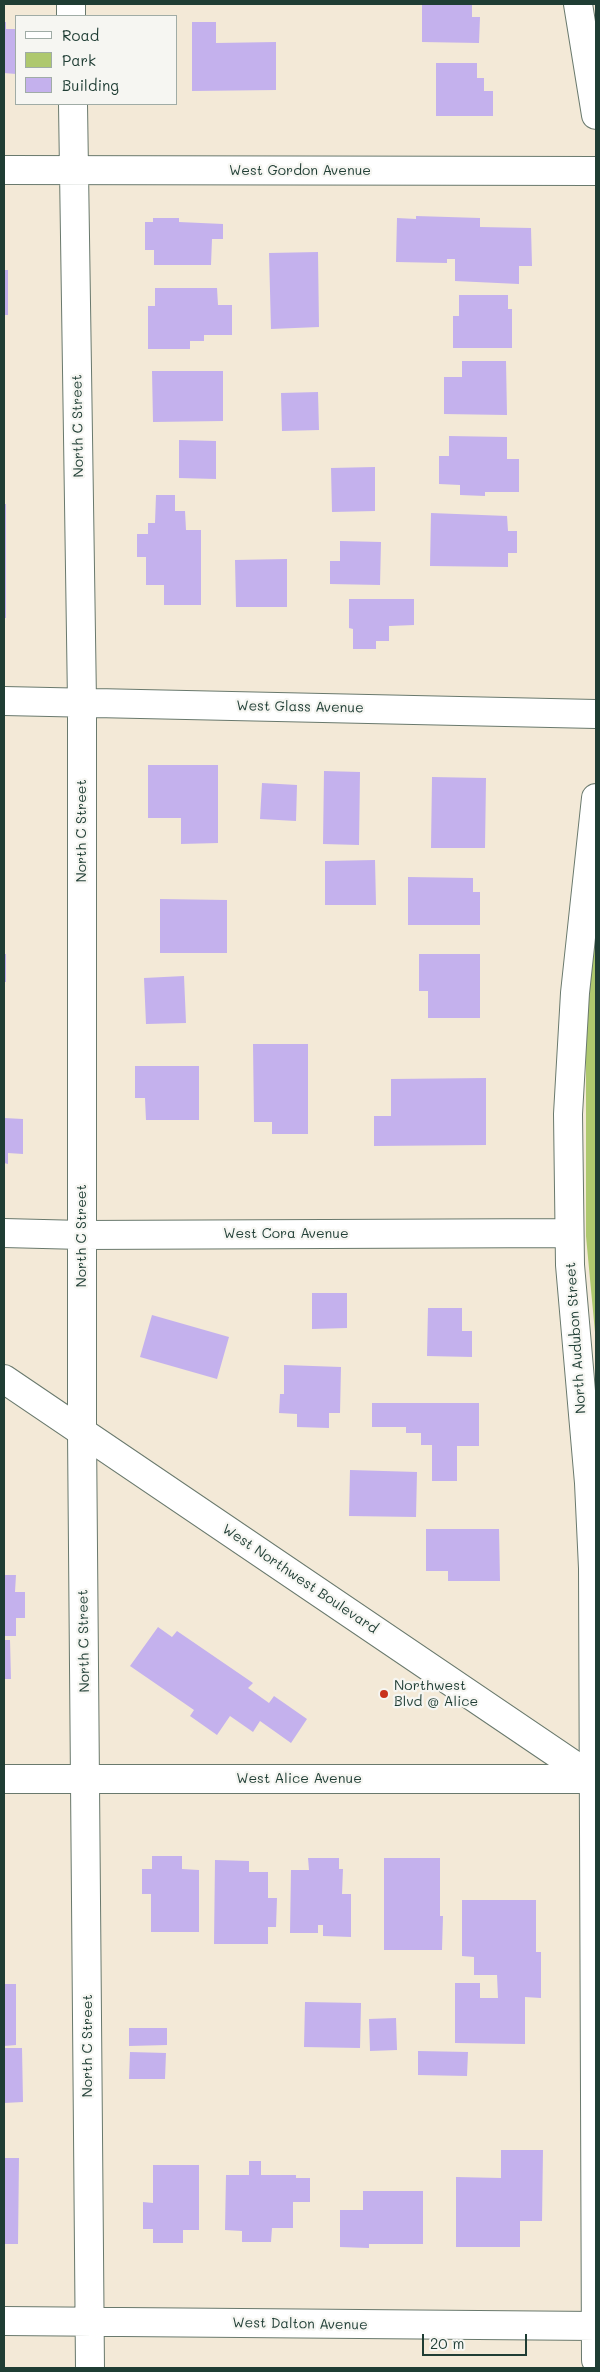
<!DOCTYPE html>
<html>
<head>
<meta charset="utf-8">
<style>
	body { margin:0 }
	#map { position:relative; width:600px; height:2372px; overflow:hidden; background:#f3e9d7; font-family:Mali,sans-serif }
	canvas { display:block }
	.frame { position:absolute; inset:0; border:5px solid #1f3d34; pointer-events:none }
	.legend { position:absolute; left:15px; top:15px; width:162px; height:90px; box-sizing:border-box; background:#f6f6f2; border:1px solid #a0aca6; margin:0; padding:6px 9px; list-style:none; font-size:15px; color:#1f3d34 }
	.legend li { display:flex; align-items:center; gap:10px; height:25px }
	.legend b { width:25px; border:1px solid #a0aca6 }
	.scale { position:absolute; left:422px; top:2334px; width:105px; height:22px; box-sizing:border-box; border:2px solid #1f3d34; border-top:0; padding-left:6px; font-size:15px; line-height:18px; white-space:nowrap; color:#1f3d34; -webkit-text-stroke:4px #f6f6f2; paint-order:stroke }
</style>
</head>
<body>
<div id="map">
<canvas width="600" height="2372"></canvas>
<div class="frame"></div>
<ul class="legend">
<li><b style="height:6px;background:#fff"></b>Road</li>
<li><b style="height:14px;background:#aec86e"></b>Park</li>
<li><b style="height:14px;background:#c4b1ed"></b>Building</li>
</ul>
<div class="scale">20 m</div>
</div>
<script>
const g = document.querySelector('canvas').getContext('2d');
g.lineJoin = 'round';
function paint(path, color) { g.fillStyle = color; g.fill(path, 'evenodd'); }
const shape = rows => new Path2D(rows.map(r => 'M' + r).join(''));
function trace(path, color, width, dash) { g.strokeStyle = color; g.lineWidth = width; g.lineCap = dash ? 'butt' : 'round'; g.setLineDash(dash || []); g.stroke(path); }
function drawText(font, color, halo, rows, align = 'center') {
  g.font = font + ' Mali,sans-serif'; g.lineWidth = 4.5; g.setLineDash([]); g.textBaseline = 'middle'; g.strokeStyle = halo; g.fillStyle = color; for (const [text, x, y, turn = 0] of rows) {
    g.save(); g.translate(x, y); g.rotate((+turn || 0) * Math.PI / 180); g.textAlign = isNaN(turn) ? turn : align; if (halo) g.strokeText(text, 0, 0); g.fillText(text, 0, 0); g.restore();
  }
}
paint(shape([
	[596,926,596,1343,586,1236,586,1028]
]), '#aec86e');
paint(shape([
	[422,4,472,4,472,17,480,17,479,43,422,42],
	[4,22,6,22,6,29,16,29,16,74,4,73],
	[192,22,216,22,216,43,276,42,276,90,192,91],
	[436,63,477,63,477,78,484,78,484,91,493,91,493,116,436,116],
	[416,216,480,218,480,227,531,228,532,266,519,266,519,284,455,281,455,259,447,259,447,263,396,262,397,218,416,219],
	[153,218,179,218,179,222,223,224,223,239,212,239,211,265,154,265,154,250,145,250,145,222,153,222],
	[318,252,319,327,271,329,269,253],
	[4,270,8,270,8,315,4,315],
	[155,288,217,288,218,305,232,305,232,335,204,335,204,341,190,341,190,349,148,349,148,306,155,306],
	[459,295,508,295,508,309,512,309,512,348,453,348,453,316,459,316],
	[462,361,506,361,507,415,444,414,444,377,462,377],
	[152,371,223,371,223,421,153,422],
	[318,392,319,430,282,431,281,393],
	[449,436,507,437,507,459,519,459,519,492,485,492,485,496,460,495,460,485,439,484,439,456,449,456],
	[179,440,216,441,216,479,179,478],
	[375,467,375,511,332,512,331,468],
	[156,495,175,495,175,511,185,511,186,530,201,530,201,605,164,605,164,585,146,585,146,557,137,557,137,534,148,534,148,523,155,523],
	[4,504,6,504,6,618,4,618],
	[431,513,507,516,508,531,517,531,517,553,508,553,508,567,430,566],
	[340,541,381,542,380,585,330,584,330,561,340,561],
	[287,559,287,607,236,607,235,560],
	[349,599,414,599,414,625,389,626,389,641,376,641,376,649,353,649,353,629,349,628],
	[148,765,218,765,218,843,181,844,181,818,148,818],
	[324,771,360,772,359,845,323,844],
	[432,777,486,778,485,848,431,848],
	[262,783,297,785,296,821,260,819],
	[375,860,376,905,325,905,325,861],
	[408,877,473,878,473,892,480,892,480,925,408,925],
	[160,899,227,900,227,953,160,953],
	[4,954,6,954,6,982,4,982],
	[419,954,480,954,480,1018,428,1018,428,991,419,991],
	[184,976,186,1023,146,1024,144,978],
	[253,1044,308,1044,308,1134,272,1134,272,1122,254,1122],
	[135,1066,199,1066,199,1120,146,1120,145,1098,135,1098],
	[486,1078,486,1145,374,1146,374,1116,391,1116,391,1079],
	[4,1118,23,1119,23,1154,8,1153,8,1164,4,1163],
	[312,1293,347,1293,347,1328,312,1329],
	[428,1308,462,1308,462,1331,472,1331,472,1357,427,1356],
	[152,1315,229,1337,217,1379,140,1357],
	[284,1365,341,1367,340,1413,329,1413,329,1428,297,1427,297,1414,279,1413,280,1394,284,1394],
	[372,1403,479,1403,479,1446,457,1446,457,1481,432,1481,432,1445,421,1445,421,1433,406,1433,406,1427,372,1427],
	[350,1470,417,1472,416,1517,349,1516],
	[426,1529,499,1529,500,1581,448,1581,448,1571,426,1571],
	[4,1575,16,1575,15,1592,25,1592,25,1618,16,1618,16,1636,4,1636],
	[158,1627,172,1637,177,1631,253,1683,248,1688,269,1703,274,1696,307,1719,291,1743,260,1721,253,1732,230,1716,217,1735,190,1716,194,1710,130,1666],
	[4,1640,10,1640,11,1679,4,1679],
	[152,1856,182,1856,182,1869,199,1870,199,1932,151,1932,151,1894,142,1894,142,1869,152,1869],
	[308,1858,339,1858,339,1869,343,1869,342,1894,351,1894,351,1937,323,1936,323,1925,318,1925,318,1933,290,1933,291,1870,309,1870],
	[384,1858,440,1858,440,1916,443,1916,442,1950,384,1950],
	[215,1860,249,1861,249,1872,268,1872,268,1898,277,1898,276,1927,268,1927,268,1944,214,1944],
	[462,1900,536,1900,536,1952,541,1952,541,1998,525,1997,525,2044,455,2043,455,1983,480,1983,480,1998,498,1998,497,1975,474,1975,474,1957,462,1956],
	[4,1984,16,1984,16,2045,4,2046],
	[305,2002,361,2003,360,2048,304,2047],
	[396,2018,397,2050,370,2051,369,2019],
	[129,2028,167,2028,167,2045,129,2046],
	[4,2048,22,2048,23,2102,4,2103],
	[418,2051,468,2052,467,2076,418,2075],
	[130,2052,166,2053,165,2079,129,2079],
	[501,2150,543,2150,542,2221,520,2221,520,2247,456,2247,456,2177,501,2178],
	[4,2158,19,2158,18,2244,4,2244],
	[249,2161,261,2161,261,2175,296,2175,296,2178,310,2178,310,2202,293,2202,293,2228,272,2228,271,2242,242,2242,242,2231,225,2230,226,2175,249,2175],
	[153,2165,199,2165,199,2230,183,2230,183,2243,153,2243,153,2229,143,2229,143,2202,153,2203],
	[363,2191,423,2191,423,2244,369,2244,369,2248,340,2247,340,2210,363,2210]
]), '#c4b1ed');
const minor = shape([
	[71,4,71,16],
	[578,4,596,115],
	[73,104,82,702,82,1432,90,2368],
	[4,170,596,171],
	[4,701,596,714],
	[596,798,575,993,568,1114,570,1265,589,1483,593,1568,596,2360],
	[4,1233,82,1235,569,1233],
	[4,1779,595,1779],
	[4,2321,596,2326]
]);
const major = shape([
	[4,1379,596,1780]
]);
trace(minor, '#69796d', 30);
trace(major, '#69796d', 30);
trace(minor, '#fff', 28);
trace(major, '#fff', 28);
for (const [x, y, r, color] of [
	[384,1694,5,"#c8321e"]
]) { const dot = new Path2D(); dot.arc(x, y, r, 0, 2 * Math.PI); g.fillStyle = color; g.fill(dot); trace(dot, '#f6f6f2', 2); }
drawText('14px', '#1f3d34', '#f6f6f2', [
	["West Gordon Avenue",300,171],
	["North C Street",78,426,-91],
	["West Glass Avenue",300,707,1],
	["North C Street",82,831,-90],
	["West Cora Avenue",286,1234],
	["North C Street",82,1236,-90],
	["North Audubon Street",576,1338,-94],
	["West Northwest Boulevard",300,1579,34],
	["North C Street",84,1641,-91],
	["West Alice Avenue",299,1779],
	["North C Street",88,2046,-90],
	["West Dalton Avenue",300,2324,1]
]);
drawText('14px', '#1f3d34', '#f6f6f2', [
	["Northwest",394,1686],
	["Blvd @ Alice",394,1702]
], 'left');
</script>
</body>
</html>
